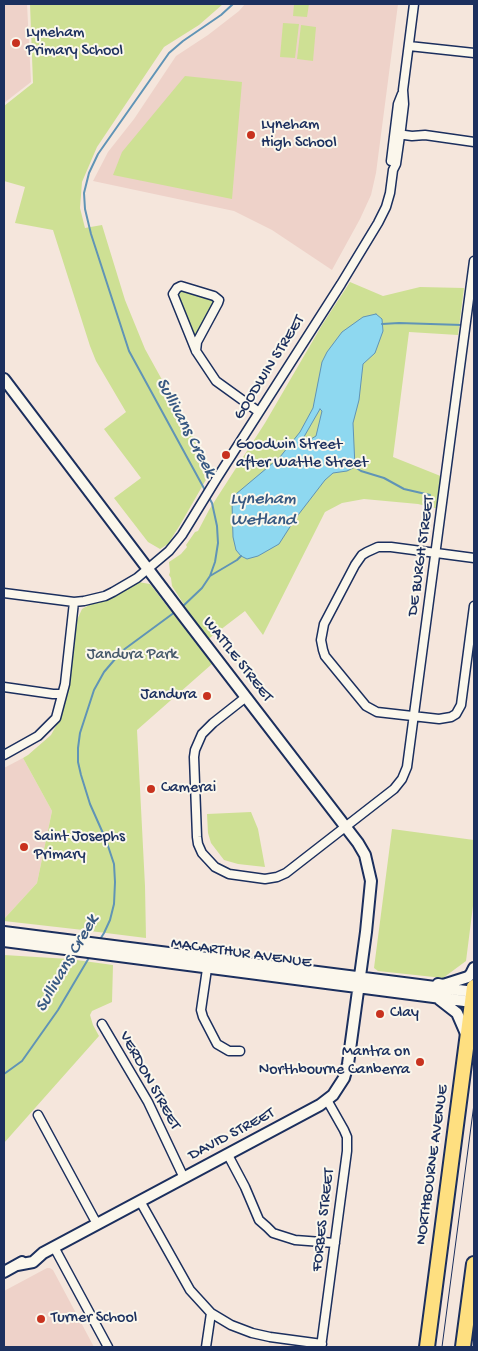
<!DOCTYPE html>
<html>
<head>
<meta charset="utf-8">
<style>
	body { margin:0 }
	#map { position:relative; width:478px; height:1351px; overflow:hidden; background:#f5e6dc; font-family:"Gochi Hand",sans-serif }
	canvas { display:block }
	.frame { position:absolute; inset:0; border:5px solid #1b2f5e; pointer-events:none }
</style>
</head>
<body>
<div id="map">
<canvas width="478" height="1351"></canvas>
<div class="frame"></div>
</div>
<script>
const g = document.querySelector('canvas').getContext('2d');
g.lineJoin = 'round';
function paint(path, color) { g.fillStyle = color; g.fill(path, 'evenodd'); }
const shape = rows => new Path2D(rows.map(r => 'M' + r).join(''));
function trace(path, color, width, dash) { g.strokeStyle = color; g.lineWidth = width; g.lineCap = dash ? 'butt' : 'round'; g.setLineDash(dash || []); g.stroke(path); }
function drawText(font, color, halo, rows, align = 'center') {
  g.font = font + ' "Gochi Hand",sans-serif'; g.lineWidth = 4; g.setLineDash([]); g.textBaseline = 'middle'; g.strokeStyle = halo; g.fillStyle = color; for (const [text, x, y, turn = 0] of rows) {
    g.save(); g.translate(x, y); g.rotate((+turn || 0) * Math.PI / 180); g.textAlign = isNaN(turn) ? turn : align; if (halo) g.strokeText(text, 0, 0); g.fillText(text, 0, 0); g.restore();
  }
}
paint(shape([
	[4,4,27,4,31,82,4,103],
	[245,4,398,4,376,173,371,195,360,219,332,270,272,230,234,211,93,181,108,152,134,119,176,56,208,35,239,11],
	[23,758,52,811,37,883,4,919,4,768],
	[47,1268,50,1268,53,1270,94,1347,4,1347,4,1291]
]), '#eed2c9');
paint(shape([
	[30,4,223,4,199,25,164,47,97,147,82,182,80,208,85,228,102,225,125,300,145,349,187,425,211,471,180,525,168,544,160,549,148,542,114,498,141,478,104,429,126,412,96,361,90,346,53,230,15,223,25,187,4,181,4,106,33,83],
	[294,4,309,4,307,17,293,16],
	[283,23,299,24,295,58,280,57],
	[301,25,316,27,313,61,297,59],
	[185,76,242,82,232,199,113,175,122,152],
	[350,282,383,296,420,287,464,288,458,335,409,332,393,457,443,477,439,509,418,504,364,499,342,503,325,512,263,635,245,611,207,640,172,586,171,578,169,575,170,572,169,562,181,554,187,547,186,545,195,532,198,531,209,510,265,423,322,325],
	[182,289,214,296,215,303,200,327,195,343,190,333,178,293],
	[138,582,150,584,212,664,137,730,145,886,146,938,90,931,85,932,83,930,4,921,4,919,37,883,52,811,23,758,28,755,51,735,56,726,66,699,77,620,82,609,91,604,117,595],
	[251,812,258,829,265,867,238,864,224,860,211,843,208,833,207,814],
	[392,829,474,840,474,898,466,961,443,978,378,971,374,968],
	[4,955,69,959,113,965,112,1002,92,1011,90,1015,93,1025,99,1036,4,1143]
]), '#cee094');
const water = shape([
	[376,314,382,319,383,331,375,353,363,364,359,400,353,423,355,467,347,471,333,473,325,480,295,519,279,544,258,556,247,559,241,556,236,550,233,537,232,502,236,494,280,457,300,432,313,408,322,362,327,352,342,332,363,317,376,314],
	[320,409,322,411,316,436,306,442,301,442,320,409]
]);
paint(water, '#8ed8f0');
trace(water, '#6094b6', 1);
trace(shape([
	[382,324,399,323,462,325],
	[355,467,361,471,384,478,404,489,430,495],
	[206,492,129,351,91,234,85,209,84,193,89,173,98,154,169,53,183,41,221,15,233,4],
	[210,576,237,560,241,556],
	[181,608,202,588,210,576,215,562,218,543,217,526,212,503,208,496],
	[99,941,104,933,110,920,114,904,115,882,114,864,106,840,90,804,81,775,78,762,78,748,80,733,94,690,104,672,122,651,175,612],
	[4,1074,22,1061,58,1010,90,956]
]), '#6094b6', 2);
const street = shape([
	[409,46,474,53],
	[397,134,412,136,425,135,474,142],
	[391,161,398,104,402,94],
	[196,351,197,342,218,303,219,300,214,296,181,286,177,288,173,294,196,351,216,381,259,412],
	[474,558,391,547,378,547,367,552,362,555,355,565,324,624,321,640,323,650,325,656,366,706,377,712,439,719,451,717,456,714,461,705,474,606],
	[4,593,74,602,84,601,105,596,113,592,137,578,169,551,182,535,217,478,341,284,378,223,386,207,390,193,393,170,396,164,401,129,404,104,403,90,414,4],
	[4,687,53,694,62,694],
	[246,697,213,723,202,734,195,750,194,757,197,837,198,844,202,853,215,867,229,874,265,879,277,877,286,873,394,789,402,779,407,767,474,261],
	[4,755,38,736,56,718,65,684,74,602],
	[208,962,201,1010,203,1017,217,1044,229,1051,240,1051],
	[102,1024,148,1102,184,1178],
	[38,1115,97,1224],
	[228,1155,245,1187,259,1220,267,1227,273,1233,295,1240,335,1243],
	[140,1201,190,1290,211,1313,231,1325,252,1333,270,1337,322,1344],
	[54,1247,108,1347],
	[206,1347,211,1313],
	[321,1347,347,1151,347,1137,344,1130,327,1100]
]);
const secondary = shape([
	[4,379,185,618,358,843,365,855,371,881,366,932,348,1064,344,1078,333,1095,320,1105,43,1253,33,1262,17,1265],
	[4,932,474,992],
	[4,941,472,1002],
	[438,984,443,985,468,977,471,974,474,968],
	[439,999,457,1013,467,1036],
	[4,1272,22,1262]
]);
const highway = shape([
	[427,1347,474,987],
	[463,1347,474,1264]
]);
trace(street, '#1b2f5e', 11);
trace(secondary, '#1b2f5e', 14);
trace(highway, '#1b2f5e', 18);
trace(street, '#fbf7ec', 8);
trace(secondary, '#fbf7ec', 10);
trace(highway, '#fedf80', 14);
trace(shape([
	[442,1347,474,1104]
]), '#1b2f5e', 1);
for (const [x, y, r, color] of [
	[16,43,5,"#c8321e"],
	[251,135,5,"#c8321e"],
	[226,455,5,"#c8321e"],
	[207,696,5,"#c8321e"],
	[151,789,5,"#c8321e"],
	[24,847,5,"#c8321e"],
	[380,1014,5,"#c8321e"],
	[420,1062,5,"#c8321e"],
	[41,1319,5,"#c8321e"]
]) { const dot = new Path2D(); dot.arc(x, y, r, 0, 2 * Math.PI); g.fillStyle = color; g.fill(dot); trace(dot, '#fbf7ec', 2); }
drawText('16px', '#1b2f5e', '#fbf7ec', [
	["Lyneham",26,34],
	["Primary School",26,52],
	["Lyneham",261,126],
	["High School",261,144],
	["Goodwin Street",236,446],
	["after Wattle Street",236,464],
	["Jandura",197,696,"right"],
	["Camerai",161,789],
	["Saint Josephs",34,838],
	["Primary",34,856],
	["Clay",390,1014],
	["Mantra on",410,1053,"right"],
	["Northbourne Canberra",410,1071,"right"],
	["Turner School",51,1319]
], 'left');
drawText('16px', '#1b2f5e', '#fbf7ec', [
	["GOODWIN STREET",270,368,-58],
	["DE BURGH STREET",422,556,-82],
	["WATTLE STREET",237,660,52],
	["MACARTHUR AVENUE",241,954,8],
	["VERDON STREET",149,1081,61],
	["DAVID STREET",232,1135,-28],
	["NORTHBOURNE AVENUE",433,1165,-82],
	["FORBES STREET",324,1220,-83]
]);
drawText('16px', '#485b6c', '#fbf7ec', [
	["Jandura Park",132,656]
]);
drawText('italic 18px', '#385982', '#fbf7ec', [
	["Sullivans Creek",185,428,62],
	["Lyneham",263,500],
	["Wetland",263,521],
	["Sullivans Creek",68,964,-60]
]);
</script>
</body>
</html>
